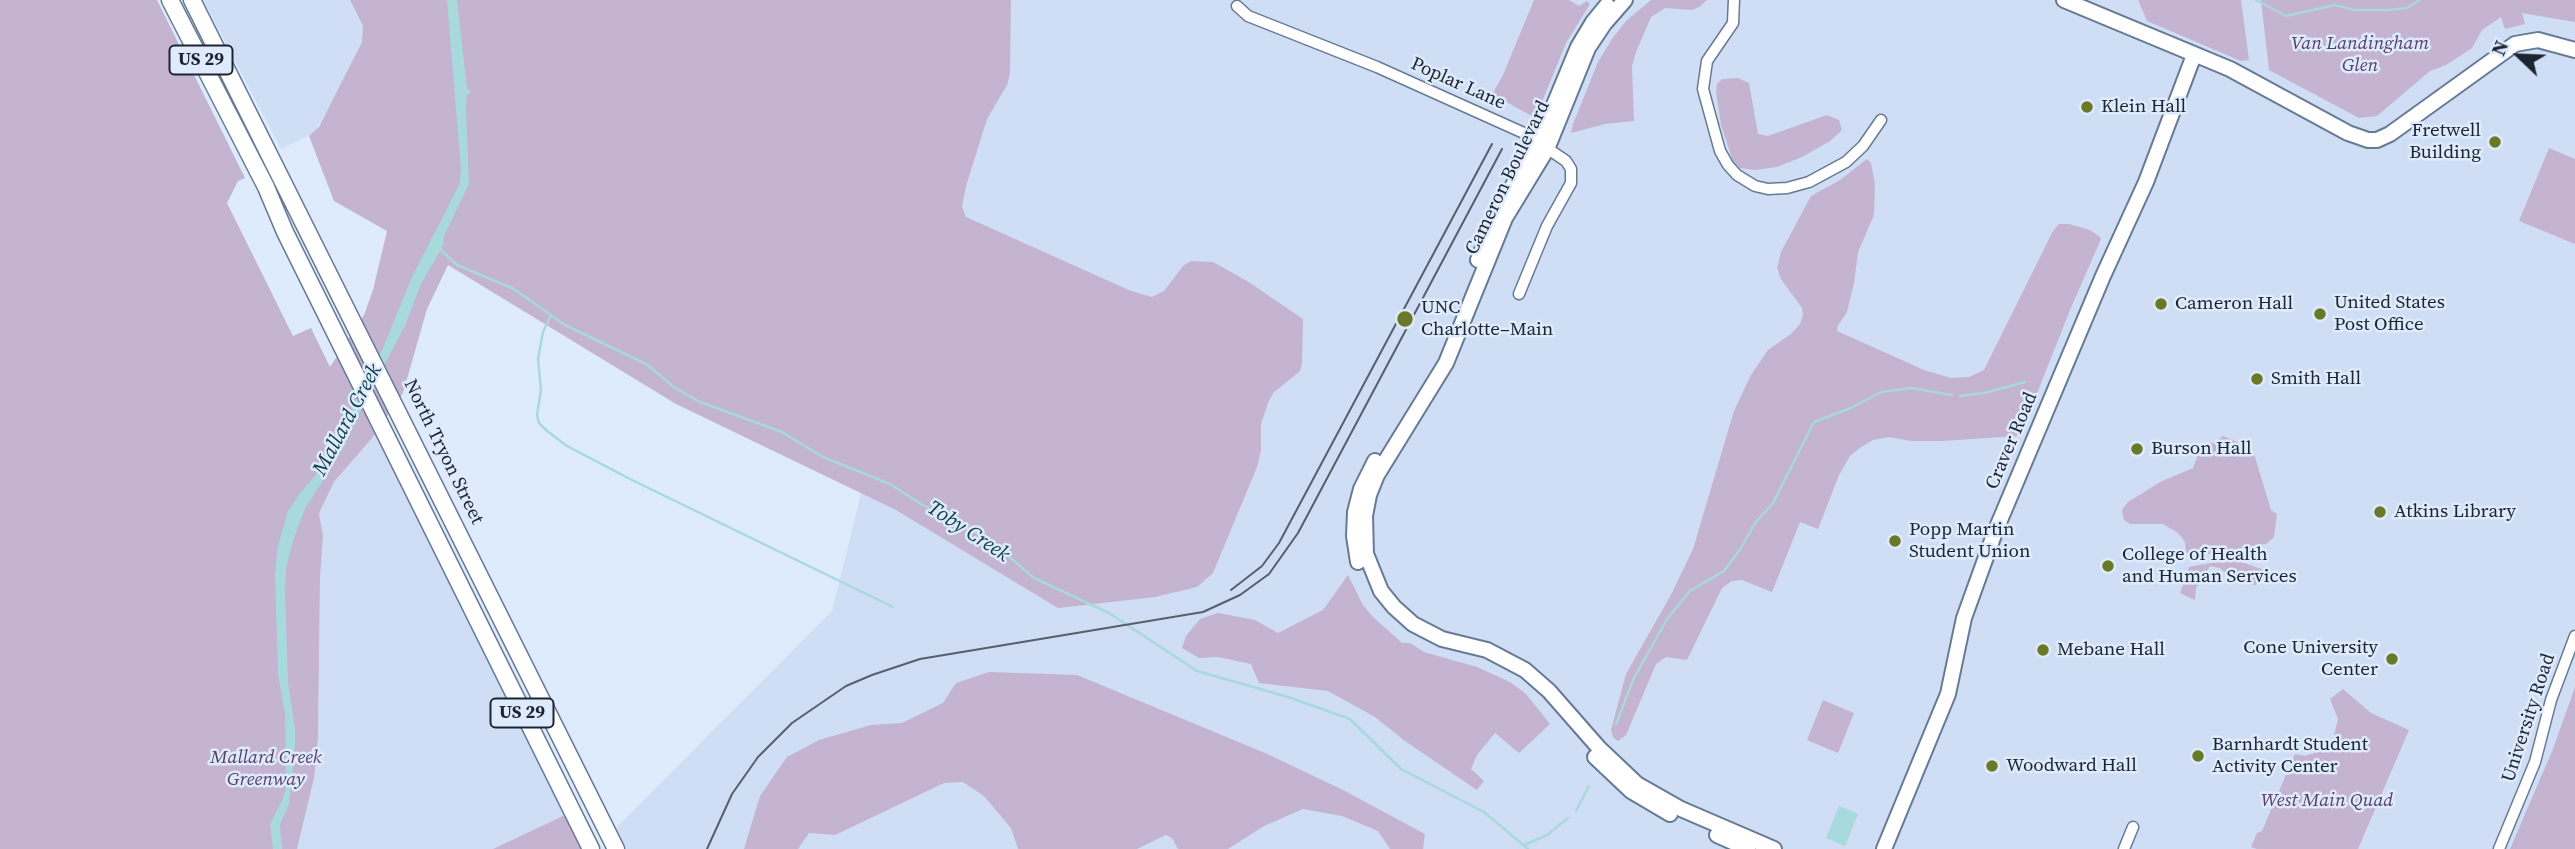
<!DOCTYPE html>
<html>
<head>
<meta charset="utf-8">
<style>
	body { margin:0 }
	#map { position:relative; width:2575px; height:849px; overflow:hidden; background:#deebfd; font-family:"Source Serif 4",serif }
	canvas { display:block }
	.north { position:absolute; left:2484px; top:21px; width:70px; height:70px; -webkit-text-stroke:5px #deebfd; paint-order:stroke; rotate:293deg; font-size:19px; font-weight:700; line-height:28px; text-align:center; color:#1c242f }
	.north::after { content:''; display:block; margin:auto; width:24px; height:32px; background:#1c242f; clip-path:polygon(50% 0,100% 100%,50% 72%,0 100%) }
</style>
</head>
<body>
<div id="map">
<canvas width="2575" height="849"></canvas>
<div class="north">N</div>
</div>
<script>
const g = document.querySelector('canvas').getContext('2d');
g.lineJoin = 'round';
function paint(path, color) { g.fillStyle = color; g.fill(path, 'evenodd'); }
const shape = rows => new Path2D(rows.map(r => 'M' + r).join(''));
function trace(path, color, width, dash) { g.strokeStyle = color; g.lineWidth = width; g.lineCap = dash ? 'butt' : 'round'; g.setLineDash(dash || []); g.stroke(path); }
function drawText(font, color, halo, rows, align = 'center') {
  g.font = font + ' "Source Serif 4",serif'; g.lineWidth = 5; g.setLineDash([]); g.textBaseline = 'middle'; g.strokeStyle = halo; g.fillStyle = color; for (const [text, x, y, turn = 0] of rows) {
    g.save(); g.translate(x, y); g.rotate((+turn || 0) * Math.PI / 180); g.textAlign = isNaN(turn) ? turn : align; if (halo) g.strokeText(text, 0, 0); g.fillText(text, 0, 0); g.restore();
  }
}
paint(shape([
	[203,0,350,0,363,26,362,42,334,100,314,133,281,149],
	[999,0,2575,0,2575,849,627,849,616,828,832,611,958,100],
	[375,434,565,815,493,849,297,849,314,778,318,738,320,579,323,535,319,514,334,482]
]), '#cfdef4');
paint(shape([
	[0,0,157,0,245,178,238,181,227,203,293,336,311,328,330,367,364,315,373,290,387,231,334,201,309,136,319,127,362,42,363,26,350,0,1011,0,1010,73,1007,85,987,119,966,186,962,207,966,217,1131,291,1152,297,1164,291,1183,266,1191,261,1213,262,1247,281,1303,319,1302,363,1300,371,1273,393,1268,403,1261,424,1261,450,1257,467,1213,573,1197,587,1155,597,1058,608,896,510,676,404,448,265,427,309,403,393,372,438,334,482,321,509,319,514,323,535,320,579,318,738,314,778,297,849,0,849],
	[1534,0,1569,0,1579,6,1587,1,1590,4,1566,43,1537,114,1532,116,1499,98,1493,93,1503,75],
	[1651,0,1707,0,1699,7,1692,10,1665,8,1651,17,1636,52,1632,66,1634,121,1605,124,1571,133,1573,124,1598,62,1612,39,1626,21],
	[2138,0,2241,0,2249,60,2241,61,2147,21],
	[2261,0,2575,0,2575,22,2522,13,2525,24,2505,29,2501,17,2482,30,2472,48,2446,65,2430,71,2377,116,2359,118,2269,70],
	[1738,78,1749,83,1758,134,1768,136,1827,115,1839,120,1842,130,1830,141,1802,157,1777,167,1755,170,1740,168,1733,161,1721,125,1716,92,1717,84,1722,79],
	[2549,148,2575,159,2575,244,2519,221],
	[1867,159,1871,163,1875,185,1874,215,1858,252,1854,283,1847,312,1837,327,1837,331,1924,370,1951,378,1969,377,1984,370,2053,231,2059,224,2069,224,2090,230,2100,237,2101,239,2070,310,2030,411,2017,436,1942,441,1911,441,1889,437,1873,440,1861,447,1850,456,1839,475,1818,529,1800,522,1772,592,1742,580,1732,581,1722,588,1687,660,1666,657,1656,664,1626,735,1618,741,1613,737,1611,730,1626,674,1672,593,1693,549,1734,411,1751,375,1768,350,1791,334,1800,324,1803,315,1802,308,1781,279,1777,268,1781,252,1811,196,1840,180],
	[2223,436,2249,447,2255,457,2271,510,2277,514,2274,537,2266,544,2258,545,2208,554,2191,555,2186,552,2185,542,2178,533,2163,524,2130,524,2124,520,2122,510,2128,502,2162,481,2193,468,2202,444,2215,443],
	[2233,559,2264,570,2256,585,2237,583,2220,568,2210,566,2196,588,2195,600,2180,593,2189,567],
	[1348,575,1363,605,1373,617,1402,643,1410,643,1424,652,1477,667,1510,682,1526,694,1550,724,1519,753,1495,733,1477,755,1471,769,1484,781,1477,790,1405,741,1375,717,1328,691,1259,683,1251,664,1218,657,1199,658,1182,648,1186,636,1200,619,1218,613,1255,620,1278,633,1323,610],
	[989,672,1077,675,1265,753,1341,789,1425,834,1423,849,1390,849,1378,831,1342,816,1303,809,1264,826,1228,849,1178,849,1172,838,1166,835,1137,849,1018,849,1011,828,984,796,963,782,944,783,835,835,809,833,798,849,744,849,760,796,787,757,819,740,871,725,902,723,943,703,956,683],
	[2575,687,2575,849,2510,849,2553,749],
	[2343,689,2371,713,2409,730,2358,849,2257,849,2251,847,2257,833,2262,831,2295,754,2305,756,2318,752,2333,739,2338,719,2330,699],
	[1823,700,1854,713,1838,753,1807,740],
	[565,815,581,849,493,849]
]), '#c4b3d1');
paint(shape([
	[447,0,457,0,467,88,471,92,467,95,466,108,469,184,444,236,443,246,421,284,405,326,365,401,344,447,305,509,293,541,286,568,285,592,288,682,295,729,295,745,289,804,280,825,282,849,273,849,270,824,283,799,286,787,285,714,278,675,275,574,278,545,288,511,301,492,319,471,346,420,383,348,411,279,459,185,461,171],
	[1839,806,1858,814,1845,846,1826,838]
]), '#a7d9dd');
trace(shape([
	[2256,0,2286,16,2335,5,2355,10,2389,10,2407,8,2420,0],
	[440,249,457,265,514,289,565,325,646,364,675,388,700,402,782,432,823,457,890,484,921,504,988,539,1034,578,1109,613,1197,671,1288,697,1350,719,1401,769,1484,812,1528,849],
	[551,315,543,332,538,359,541,390,537,415,539,423,547,431,567,446,630,479,893,607],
	[1960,396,1984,393,2025,382],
	[1616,724,1634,678,1667,619,1690,591,1724,571,1741,548,1755,523,1773,503,1814,422,1851,408,1881,392,1911,388,1952,395],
	[1576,811,1589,786],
	[1524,845,1547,835,1568,818]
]), '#a7d9dd', 2.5);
const street = shape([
	[1734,0,1733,23,1707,61,1703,89,1720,151,1728,165,1737,175,1755,186,1768,189,1787,188,1809,182,1846,162,1863,146,1881,120],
	[1237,6,1248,16,1377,67,1526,134,1566,161,1571,169,1571,183,1547,226,1519,294],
	[2124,849,2133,827],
	[2499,849,2535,762,2551,700,2575,636]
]);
const secondary = shape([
	[1625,0,1604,24,1588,48,1547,149,1505,218,1446,363,1377,475,1369,495,1365,516,1366,554,1381,591,1394,607,1413,624,1442,639,1487,650,1525,670,1549,691,1599,748,1637,784,1681,809,1774,849],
	[2064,0,2230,69,2348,133,2368,140,2377,140,2390,134,2515,44,2538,40,2575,50],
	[1478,260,1498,211,1539,141,1578,47,1593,22,1607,5],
	[1358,562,1354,536,1355,512,1361,489,1375,461],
	[1595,757,1631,791,1670,814],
	[1717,835,1748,849],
	[1884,849,1948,694,1964,618,1995,532,2103,276,2146,182,2194,55]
]);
const primary = shape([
	[170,0,266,187,285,232,591,849],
	[192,0,616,849]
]);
trace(street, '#677a95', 13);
trace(secondary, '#677a95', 18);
trace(primary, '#677a95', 19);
trace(street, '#fff', 10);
trace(secondary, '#fff', 14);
trace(primary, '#fff', 16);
trace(shape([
	[1231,590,1262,566,1279,543,1492,144],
	[707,849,732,794,758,757,792,723,846,686,872,675,920,659,1203,612,1240,595,1269,574,1298,533,1502,149]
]), '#565f6c', 2);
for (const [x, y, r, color] of [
	[2087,107,7,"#697927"],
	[2495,142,7,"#697927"],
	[2161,304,7,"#697927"],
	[2320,314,7,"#697927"],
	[1405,319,9,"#697927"],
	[2257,379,7,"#697927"],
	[2137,449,7,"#697927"],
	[2380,512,7,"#697927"],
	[1895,541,7,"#697927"],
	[2108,566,7,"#697927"],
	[2043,650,7,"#697927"],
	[2392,659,7,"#697927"],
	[2198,756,7,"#697927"],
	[1992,766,7,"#697927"]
]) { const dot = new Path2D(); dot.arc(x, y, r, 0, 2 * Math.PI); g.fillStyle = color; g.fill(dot); trace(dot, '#deebfd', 2.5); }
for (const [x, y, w] of [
	[201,60,63],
	[522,713,63]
]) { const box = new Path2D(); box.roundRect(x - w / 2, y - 14.5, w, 29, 5); g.fillStyle = '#deebfd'; g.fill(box); trace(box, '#1c242f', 2); }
drawText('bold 18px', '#1c242f', null, [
	["US 29",201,60],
	["US 29",522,713]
]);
drawText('italic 19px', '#593d6b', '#deebfd', [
	["Van Landingham",2360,44],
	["Glen",2360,66],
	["Mallard Creek",266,758],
	["Greenway",266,780],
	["West Main Quad",2327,801]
]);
drawText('19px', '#1c242f', '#deebfd', [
	["Poplar Lane",1458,84,24],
	["Cameron Boulevard",1508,178,-64],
	["Craver Road",2012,441,-67],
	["North Tryon Street",443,452,64],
	["University Road",2529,718,-72]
]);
drawText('19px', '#1c242f', '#deebfd', [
	["Klein Hall",2101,107],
	["Fretwell",2481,131,"right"],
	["Building",2481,153,"right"],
	["United States",2334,303],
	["Post Office",2334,325],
	["Cameron Hall",2175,304],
	["UNC",1421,308],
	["Charlotte–Main",1421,330],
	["Smith Hall",2271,379],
	["Burson Hall",2151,449],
	["Atkins Library",2394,512],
	["Popp Martin",1909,530],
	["Student Union",1909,552],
	["College of Health",2122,555],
	["and Human Services",2122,577],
	["Cone University",2378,648,"right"],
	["Center",2378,670,"right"],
	["Mebane Hall",2057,650],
	["Barnhardt Student",2212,745],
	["Activity Center",2212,767],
	["Woodward Hall",2006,766]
], 'left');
drawText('italic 21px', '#124043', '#deebfd', [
	["Mallard Creek",348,420,-62],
	["Toby Creek",968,532,33]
]);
</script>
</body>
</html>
